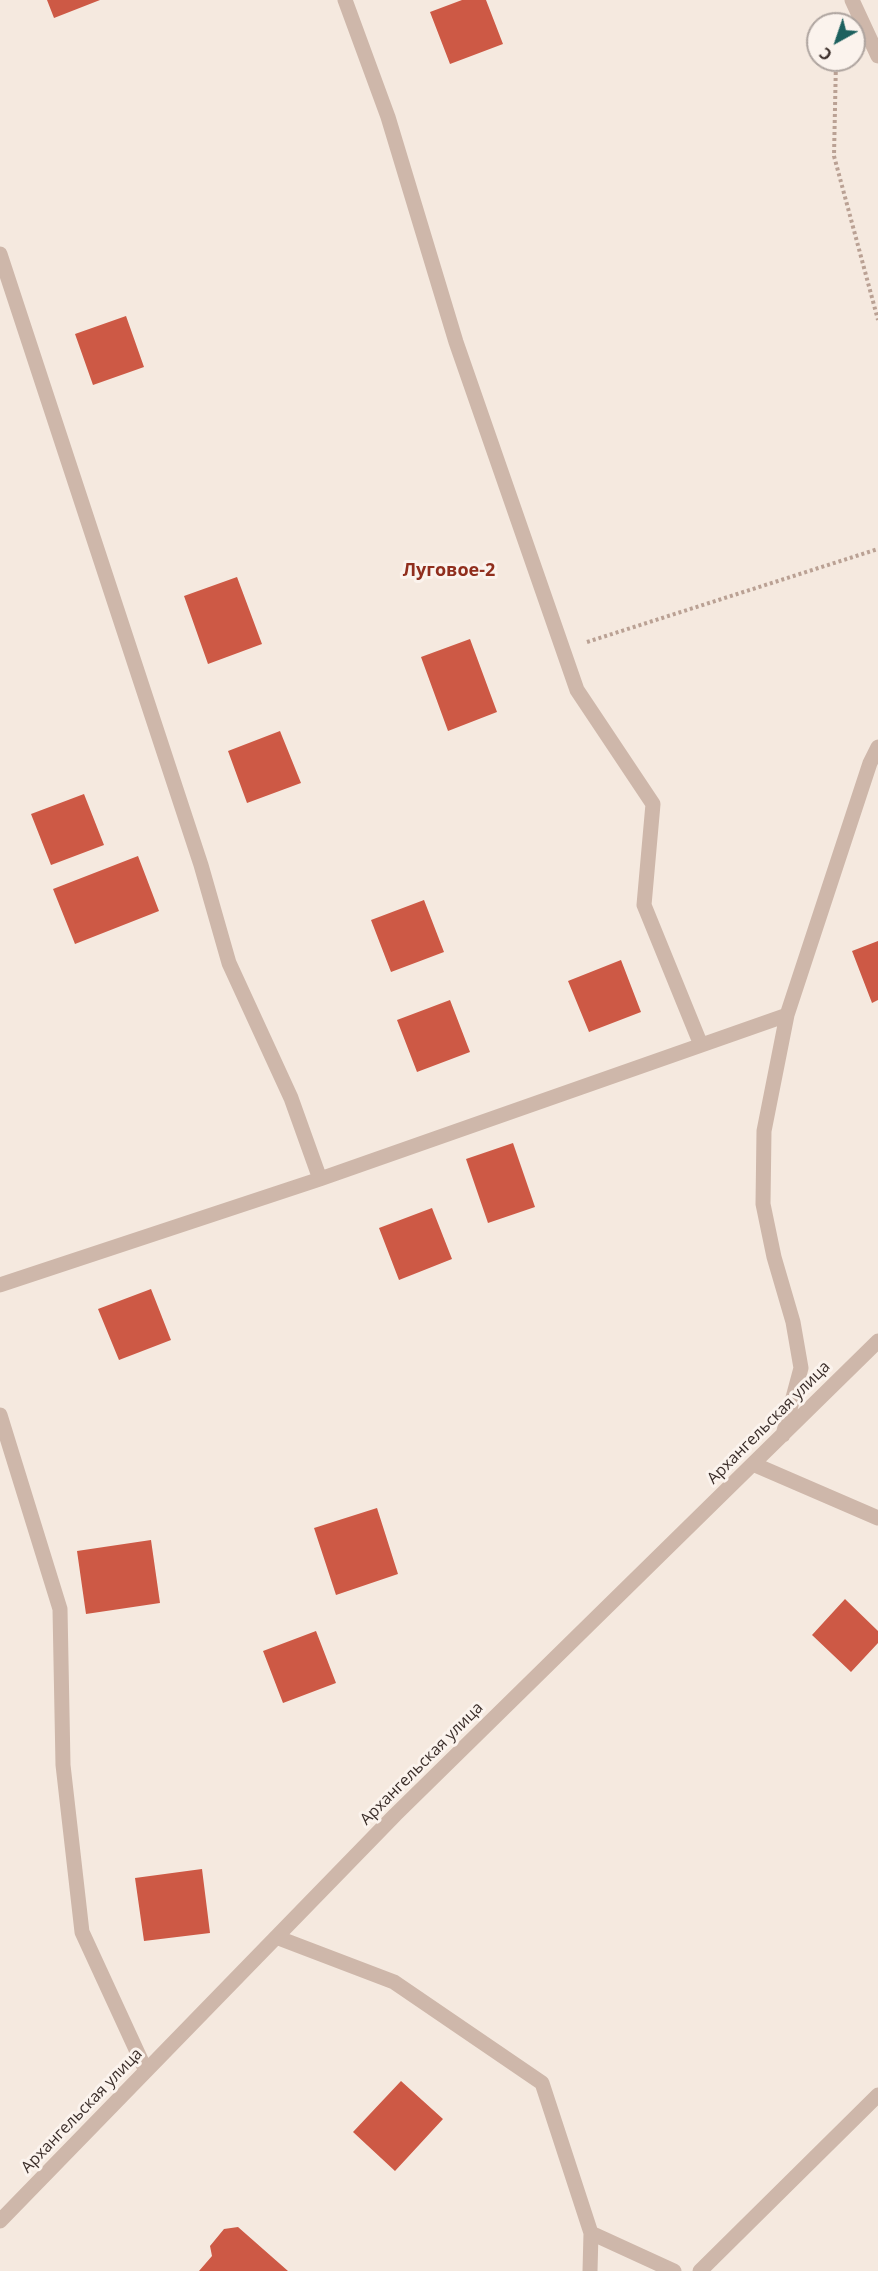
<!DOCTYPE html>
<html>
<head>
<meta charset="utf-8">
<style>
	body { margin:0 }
	#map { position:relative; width:878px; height:2271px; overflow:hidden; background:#f5e9df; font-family:"Open Sans",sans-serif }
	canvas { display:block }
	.north { position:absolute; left:806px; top:12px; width:60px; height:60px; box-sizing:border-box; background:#fbf3ed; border:2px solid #aea49f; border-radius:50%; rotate:220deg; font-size:16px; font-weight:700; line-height:24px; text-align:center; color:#3b2e2a }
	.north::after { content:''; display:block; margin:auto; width:21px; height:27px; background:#1c605e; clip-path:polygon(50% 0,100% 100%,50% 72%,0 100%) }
</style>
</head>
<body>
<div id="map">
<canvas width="878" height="2271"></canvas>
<div class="north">С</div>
</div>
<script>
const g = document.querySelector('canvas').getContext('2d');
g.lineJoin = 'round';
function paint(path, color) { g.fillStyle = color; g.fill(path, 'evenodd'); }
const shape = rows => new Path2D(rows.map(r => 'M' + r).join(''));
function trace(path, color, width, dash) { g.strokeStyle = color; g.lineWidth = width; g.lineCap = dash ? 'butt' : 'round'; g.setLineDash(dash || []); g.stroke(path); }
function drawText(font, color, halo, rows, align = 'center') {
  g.font = font + ' "Open Sans",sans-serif'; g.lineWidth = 6; g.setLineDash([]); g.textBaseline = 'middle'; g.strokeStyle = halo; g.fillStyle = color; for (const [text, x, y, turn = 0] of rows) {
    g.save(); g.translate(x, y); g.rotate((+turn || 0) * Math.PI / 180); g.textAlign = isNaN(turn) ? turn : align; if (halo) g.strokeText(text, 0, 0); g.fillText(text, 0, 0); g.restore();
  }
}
paint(shape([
	[47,0,100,0,54,18],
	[462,0,486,0,503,44,450,64,430,12],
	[126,316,144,367,93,385,75,334],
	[237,577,262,644,208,664,184,596],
	[470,639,497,712,448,731,421,657],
	[280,731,301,783,247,803,228,751],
	[84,794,104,845,51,865,31,814],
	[138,856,159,911,75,944,53,889],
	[424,900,444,952,391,972,371,920],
	[878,941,878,1000,872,1003,852,951],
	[621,960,641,1012,589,1032,568,981],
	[450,1000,470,1052,417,1072,397,1020],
	[513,1143,535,1207,488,1223,466,1159],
	[432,1208,452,1259,399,1280,379,1228],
	[151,1289,171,1340,119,1360,98,1309],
	[377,1508,398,1574,336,1595,314,1528],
	[151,1540,160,1603,86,1614,77,1551],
	[845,1599,878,1631,878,1643,851,1672,812,1635],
	[316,1631,336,1683,283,1703,263,1651],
	[202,1869,210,1933,144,1941,135,1878],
	[401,2081,443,2119,395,2171,353,2132],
	[238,2227,288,2271,199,2271,212,2256,210,2246,224,2229]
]), '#cd5945');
trace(shape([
	[836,60,834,156,878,320],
	[587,642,878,549]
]), '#baa194', 4, [3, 3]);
trace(shape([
	[345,0,388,117,456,342,577,690,653,804,644,905,701,1045],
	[852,0,878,56],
	[0,254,201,865,229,963,291,1098,320,1179],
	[0,1285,320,1179,787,1015],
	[0,1415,60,1609,63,1765,82,1932,146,2071],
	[783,1435,801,1368,793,1322,774,1257,763,1204,764,1131,787,1015,870,763,878,747],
	[753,1464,878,1518],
	[276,1937,394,1982,542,2083,591,2233,674,2271],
	[0,2221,395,1815,878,1341],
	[590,2271,591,2233],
	[700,2271,878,2095]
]), '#ceb7aa', 15);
drawText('16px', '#3b2e2a', '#fbf3ed', [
	["Архангельская улица",769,1423,-45],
	["Архангельская улица",422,1764,-45],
	["Архангельская улица",82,2111,-46]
]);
drawText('bold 18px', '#902e1d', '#fbf3ed', [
	["Луговое-2",449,571]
]);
</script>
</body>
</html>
